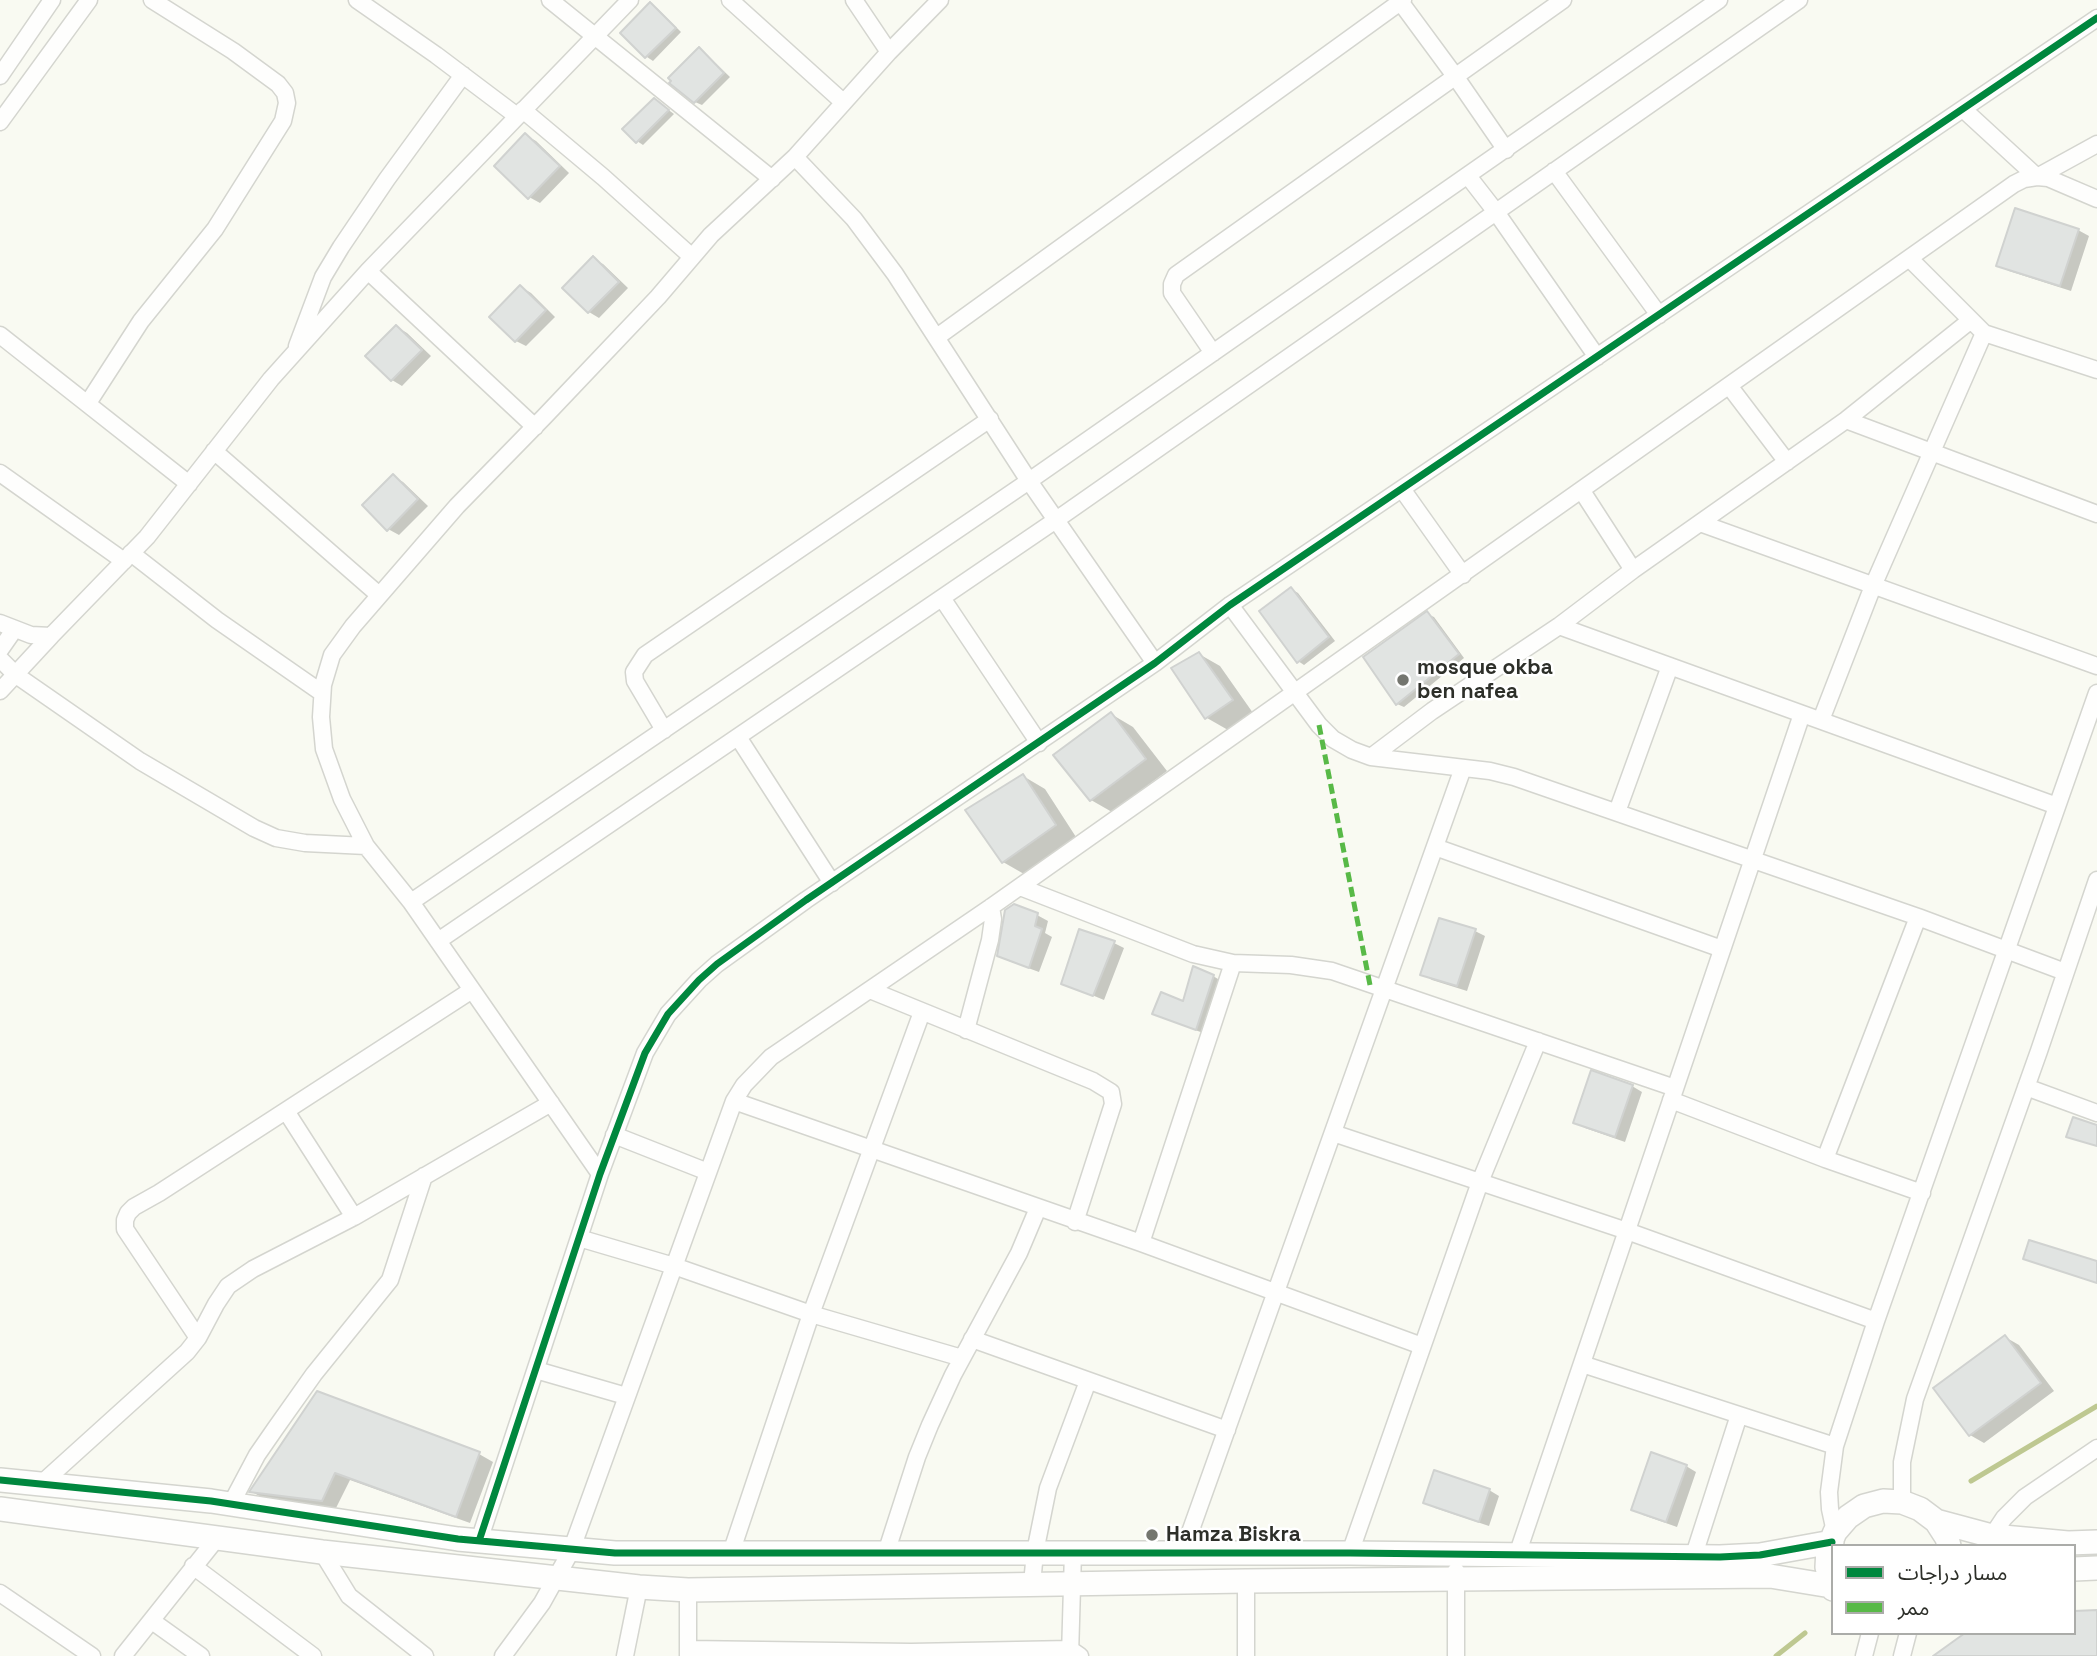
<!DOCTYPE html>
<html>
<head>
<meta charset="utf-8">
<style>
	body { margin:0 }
	#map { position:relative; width:2097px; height:1656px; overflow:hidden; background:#f9faf2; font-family:"Space Grotesk","Noto Sans Arabic",sans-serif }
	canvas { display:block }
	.legend { position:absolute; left:1831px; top:1544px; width:245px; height:91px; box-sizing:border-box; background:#fff; border:2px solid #abaca9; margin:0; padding:9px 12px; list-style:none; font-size:21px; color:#2d2f29 }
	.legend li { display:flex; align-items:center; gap:14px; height:35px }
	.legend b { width:35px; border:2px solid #abaca9 }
</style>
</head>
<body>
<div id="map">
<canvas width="2097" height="1656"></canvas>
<ul class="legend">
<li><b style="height:9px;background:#00873e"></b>مسار دراجات</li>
<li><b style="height:9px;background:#58b947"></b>ممر</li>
</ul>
</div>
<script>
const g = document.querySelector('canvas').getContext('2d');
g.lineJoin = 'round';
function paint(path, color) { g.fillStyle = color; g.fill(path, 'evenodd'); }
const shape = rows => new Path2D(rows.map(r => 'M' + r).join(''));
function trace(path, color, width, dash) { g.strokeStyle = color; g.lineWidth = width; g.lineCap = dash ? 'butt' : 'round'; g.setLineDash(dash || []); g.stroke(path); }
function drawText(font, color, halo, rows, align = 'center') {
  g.font = font + ' "Space Grotesk",sans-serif'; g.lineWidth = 5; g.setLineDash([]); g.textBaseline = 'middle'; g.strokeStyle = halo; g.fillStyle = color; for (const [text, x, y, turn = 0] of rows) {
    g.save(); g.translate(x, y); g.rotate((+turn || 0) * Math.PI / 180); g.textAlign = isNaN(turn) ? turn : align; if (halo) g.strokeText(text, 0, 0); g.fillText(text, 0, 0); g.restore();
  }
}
paint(shape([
	[651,4,657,8,681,32,653,61,647,57,622,33],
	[699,50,705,53,730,77,702,105,695,102],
	[655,100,674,114,643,145,637,141],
	[525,135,536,141,569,173,540,203,529,197],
	[2078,230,2089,236,2071,291,2009,271,1998,265],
	[593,259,603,264,628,288,599,318,589,312],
	[521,287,531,293,555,317,526,346,516,341],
	[397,327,407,333,431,356,402,386,392,380],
	[393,476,403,482,428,506,399,535,388,529],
	[1291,589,1298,593,1335,641,1304,665,1298,661],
	[1427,614,1434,617,1464,658,1404,707,1397,704],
	[1199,654,1220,666,1253,713,1228,730,1207,718],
	[1111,714,1133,727,1167,771,1112,812,1091,800],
	[1023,776,1045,789,1076,837,1024,874,1003,862],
	[1037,915,1048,921,1045,933,1052,937,1039,972,1009,961,998,955],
	[1475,931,1485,936,1467,991,1432,980,1422,974],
	[1114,943,1124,948,1104,1000,1063,983],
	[1213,976,1223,982,1206,1034,1165,1019,1154,1013,1184,1004],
	[1632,1086,1642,1092,1625,1142,1585,1128,1575,1122],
	[2005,1337,2019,1345,2054,1391,1984,1443,1970,1435,1935,1388],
	[318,1393,479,1454,493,1462,470,1523,350,1480,336,1508,265,1499,252,1492],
	[1686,1466,1696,1472,1677,1527,1643,1515,1633,1509],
	[1489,1490,1499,1496,1489,1526,1435,1508,1425,1502]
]), '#0003');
trace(shape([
	[1971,1481,2097,1406],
	[1776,1656,1805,1633]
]), '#bec891', 5);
const building = shape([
	[650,2,676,28,645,58,620,33,650,2],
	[699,47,724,73,694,103,669,83,671,81,668,78,699,47],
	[654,98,669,110,636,143,622,129,654,98],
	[525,133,560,166,528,199,494,166,525,133],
	[2015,208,2079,229,2060,286,1996,266,2015,208],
	[593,256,619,282,588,313,562,288,593,256],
	[520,285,546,310,515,342,489,317,520,285],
	[396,325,422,350,391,381,365,356,396,325],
	[393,474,418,499,387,531,362,505,393,474],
	[1291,587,1329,637,1297,663,1259,611,1291,587],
	[1427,611,1459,654,1396,705,1363,657,1427,611],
	[1199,652,1233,700,1205,719,1171,668,1199,652],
	[1111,712,1146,759,1090,801,1053,755,1111,712],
	[1023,774,1056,825,1002,863,965,810,1023,774],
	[1014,904,1038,913,1035,926,1042,929,1029,968,997,956,1005,910,1014,904],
	[1439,918,1476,929,1457,986,1420,975,1439,918],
	[1079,929,1115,941,1093,996,1061,984,1079,929],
	[1193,966,1214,975,1196,1030,1152,1014,1161,992,1183,1001,1193,966],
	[1591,1070,1633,1085,1615,1137,1573,1123,1591,1070],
	[2073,1117,2097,1125,2097,1146,2066,1137,2073,1117],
	[2029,1240,2097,1261,2097,1283,2023,1259,2029,1240],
	[2005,1335,2041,1383,1969,1436,1933,1388,2005,1335],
	[317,1391,480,1452,456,1517,335,1473,322,1501,249,1492,317,1391],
	[1651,1452,1687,1465,1666,1522,1631,1510,1651,1452],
	[1434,1470,1490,1489,1479,1522,1423,1503,1434,1470],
	[2097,1610,2097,1656,1933,1656,1965,1633,2074,1633,2074,1611,2097,1610]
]);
paint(building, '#e1e4e2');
trace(building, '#d0d2d0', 2);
const street = shape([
	[357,0,436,55,517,116],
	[550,0,772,179],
	[730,0,843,102],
	[854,0,889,52],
	[1399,0,1455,76,1506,150],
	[0,76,52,0],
	[1963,109,2037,177,2097,144],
	[523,110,603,177,692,257],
	[0,122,89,0],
	[795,157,854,219,895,274,1029,481,1155,663],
	[1554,171,1659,315],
	[1468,176,1496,212,1597,357],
	[368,271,535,427],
	[1984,333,2097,370],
	[0,335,189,484],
	[937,337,1403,0],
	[297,346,323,277,341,247,387,179,463,75],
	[1213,353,1172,293,1172,284,1176,275,1563,0],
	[1730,387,1787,462],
	[88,403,141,321,215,229,283,121,287,103,285,93,278,84,233,51,152,0],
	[1846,420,2097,514],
	[214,451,379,595],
	[0,473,124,561],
	[1402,489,1463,575],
	[1582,491,1633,570],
	[1700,523,2097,666],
	[131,553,217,620,322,693],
	[942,598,1039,743],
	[1230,605,1319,725,1333,739,1352,750,1371,757,1490,771,1514,777,1918,917,2065,972],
	[0,623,31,635,51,636,147,537,271,379,368,271,630,0],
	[1559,626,2057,806],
	[0,650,14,630],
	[0,659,16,675,140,761,254,828,276,838,305,843,366,846],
	[0,691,51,636],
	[1821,720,1873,586,1984,333,1910,259],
	[664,730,635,681,634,672,645,655,990,419],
	[738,737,832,883],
	[1371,757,1432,711,1559,626,1633,570,1846,420,1971,320],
	[1617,812,1670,666],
	[1435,847,1722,949],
	[1020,887,1193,954,1233,963,1291,965,1332,971,1675,1088],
	[411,902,1029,481,1719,0],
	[438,941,1056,520,1799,0],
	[870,990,1093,1081,1111,1092,1113,1104,1075,1222],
	[966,1030,990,940,993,919,991,907],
	[2026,1087,2097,1113],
	[1671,1100,1825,1159,1918,917],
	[734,1101,1141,1243,1422,1346],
	[286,1111,354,1217],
	[1333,1133,1627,1231,1876,1321],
	[614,1135,708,1172],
	[1825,1159,1922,1193],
	[600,1174,411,902,366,846,342,799,324,749,321,717,323,685,332,655,353,626,457,506,544,417,658,297,711,235,795,157,889,52,940,0],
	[579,1238,674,1266,811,1314,962,1358],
	[1141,1243,1233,963],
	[198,1338,125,1229,125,1220,128,1213,134,1207,159,1193,472,990],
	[972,1339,1227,1430],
	[1582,1364,1835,1446],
	[536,1370,626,1396],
	[41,1484,187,1352,198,1338,216,1304,228,1286,253,1269,354,1217,551,1103],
	[1902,1502,1902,1462,1915,1399,2039,1051,2097,880],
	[231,1504,257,1455,275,1429,314,1374,390,1280,424,1176],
	[1835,1532,1830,1509,1829,1492,1835,1446,1876,1321,2097,693],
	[1992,1536,2004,1518,2025,1497,2097,1448],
	[479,1541,600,1174,645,1053,668,1014,699,980,717,964,806,900,1155,663,1230,605,2097,18],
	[322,1552,349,1596,425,1656],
	[1183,1552,1463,768],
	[731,1553,811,1314,922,1012],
	[886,1553,917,1457,930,1425,953,1375,1019,1253,1038,1208],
	[1350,1553,1480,1182,1538,1041],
	[1517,1555,1802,714],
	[1693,1558,1739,1415],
	[193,1566,313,1656],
	[1032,1584,1035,1552,1048,1488,1088,1381],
	[688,1590,688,1656],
	[0,1593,92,1656],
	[152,1621,201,1656],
	[688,1649,911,1652,1070,1649,1080,1656],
	[123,1656,217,1538],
	[503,1656,542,1603,571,1551,734,1101,744,1085,771,1057,991,907,2014,184,2024,179,2037,177,2048,178,2097,199],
	[625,1656,639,1587],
	[1070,1656,1073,1552],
	[1246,1656,1246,1581],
	[1456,1656,1456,1571],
	[1864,1656,1870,1633],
	[1902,1656,1908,1633]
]);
const secondary = shape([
	[0,1480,211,1501,458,1539,615,1553,1350,1553,1720,1557,1760,1555,1832,1542],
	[0,1509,322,1552,639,1587,688,1590,1246,1581,1770,1576,1831,1586],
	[1936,1521,1992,1536,2068,1543,2097,1542],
	[2074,1569,2097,1568],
	[1833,1589,1827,1567,1828,1549,1835,1532,1848,1517,1864,1506,1883,1501,1902,1502,1920,1509,1936,1521,1947,1538,1949,1546]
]);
trace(street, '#d4d5cf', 19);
trace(secondary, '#d4d5cf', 26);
trace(street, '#fefefd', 16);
trace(secondary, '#fefefd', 23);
trace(shape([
	[1319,725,1370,985]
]), '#58b947', 5, [10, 5]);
trace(shape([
	[0,1480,211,1501,458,1539,615,1553,1350,1553,1720,1557,1760,1555,1832,1542],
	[479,1541,600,1174,645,1053,668,1014,699,980,717,964,806,900,1155,663,1230,605,2097,18]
]), '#00873e', 7);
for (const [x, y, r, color] of [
	[1403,680,7,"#74766f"],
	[1152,1535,7,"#74766f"]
]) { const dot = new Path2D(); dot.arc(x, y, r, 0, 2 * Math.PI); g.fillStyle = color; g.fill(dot); trace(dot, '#fff', 2.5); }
drawText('bold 21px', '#2d2f29', '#fff', [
	["mosque okba",1417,668],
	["ben nafea",1417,692],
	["Hamza Biskra",1166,1535]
], 'left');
</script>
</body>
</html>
